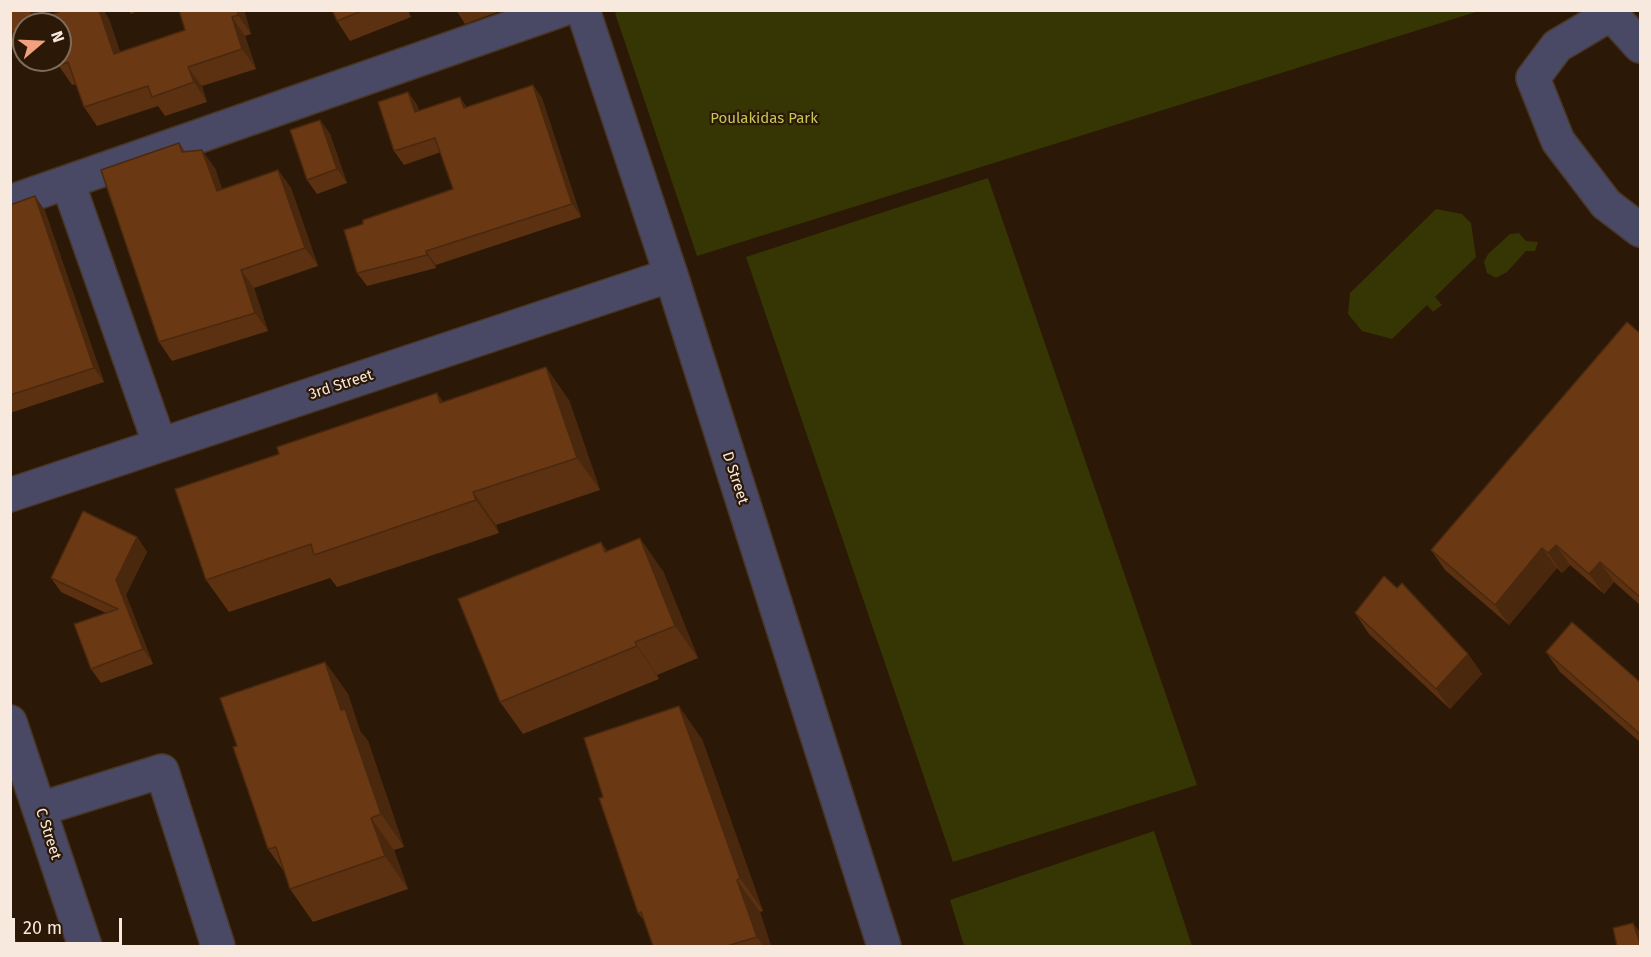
<!DOCTYPE html>
<html>
<head>
<meta charset="utf-8">
<style>
	body { margin:0 }
	#map { position:relative; width:1651px; height:957px; overflow:hidden; background:#2b1806; font-family:"Fira Sans",sans-serif }
	canvas { display:block }
	.frame { position:absolute; inset:0; border:12px solid #f7e9de; pointer-events:none }
	.north { position:absolute; left:12px; top:12px; width:60px; height:60px; box-sizing:border-box; background:#2b1806; border:2px solid #7d6c5c; border-radius:50%; rotate:71deg; font-size:16px; font-weight:700; line-height:24px; text-align:center; color:#f7e9de }
	.north::after { content:''; display:block; margin:auto; width:21px; height:27px; background:#f2a17e; clip-path:polygon(50% 0,100% 100%,50% 72%,0 100%) }
	.scale { position:absolute; left:12px; top:918px; width:110px; height:27px; box-sizing:border-box; border:3px solid #f7e9de; border-top:0; padding-left:8px; font-size:18px; line-height:21px; white-space:nowrap; color:#f7e9de; -webkit-text-stroke:4px #2b1806; paint-order:stroke }
</style>
</head>
<body>
<div id="map">
<canvas width="1651" height="957"></canvas>
<div class="frame"></div>
<div class="north">N</div>
<div class="scale">20 m</div>
</div>
<script>
const g = document.querySelector('canvas').getContext('2d');
g.lineJoin = 'round';
function paint(path, color) { g.fillStyle = color; g.fill(path, 'evenodd'); }
const shape = rows => new Path2D(rows.map(r => 'M' + r).join(''));
function trace(path, color, width, dash) { g.strokeStyle = color; g.lineWidth = width; g.lineCap = dash ? 'butt' : 'round'; g.setLineDash(dash || []); g.stroke(path); }
function drawText(font, color, halo, rows, align = 'center') {
  g.font = font + ' "Fira Sans",sans-serif'; g.lineWidth = 4.5; g.setLineDash([]); g.textBaseline = 'middle'; g.strokeStyle = halo; g.fillStyle = color; for (const [text, x, y, turn = 0] of rows) {
    g.save(); g.translate(x, y); g.rotate((+turn || 0) * Math.PI / 180); g.textAlign = isNaN(turn) ? turn : align; if (halo) g.strokeText(text, 0, 0); g.fillText(text, 0, 0); g.restore();
  }
}
paint(shape([
	[623,10,1479,10,1479,11,697,256,615,13],
	[988,178,1197,785,953,862,746,257],
	[1436,209,1462,214,1471,223,1476,257,1435,297,1442,305,1433,312,1427,305,1392,339,1362,331,1348,314,1350,293],
	[1519,233,1526,241,1538,242,1535,251,1526,251,1507,272,1496,278,1487,273,1484,262,1488,254,1510,234],
	[1154,831,1192,946,964,946,950,900]
]), '#353603');
const minor = shape([
	[583,10,671,275,884,946],
	[1640,46,1611,14,1557,46,1533,78,1558,141,1606,204,1640,230],
	[68,183,160,445],
	[10,202,561,10],
	[10,495,671,275],
	[10,722,85,946],
	[40,809,162,771,218,946]
]);
trace(minor, '#483524', 36);
trace(minor, '#494865', 33);
paint(shape([
	[10,10,35,10,40,24,24,24,24,45,10,50],
	[64,10,103,10,109,19,120,52,244,10,251,34,245,36,256,69,202,86,207,102,165,116,158,106,97,126,84,107,76,84,72,85,59,66],
	[128,10,139,10,131,14],
	[332,10,408,10,411,17,350,41,337,21],
	[456,10,503,10,465,24],
	[533,85,542,98,581,217,436,265,436,268,367,286,357,273,363,224,453,189,441,152,404,165,394,151,408,92,417,105,419,111,467,107],
	[320,120,330,134,347,183,317,194,307,180],
	[179,143,185,151,215,168,222,189,278,170,291,188,318,266,254,288,268,331,172,361,159,342],
	[35,196,45,211,104,382,10,413,10,205],
	[1641,334,1641,606,1614,582,1604,594,1570,565,1562,573,1557,568,1509,625,1445,570,1431,550],
	[569,400,600,490,496,525,499,533,337,587,330,578,229,612,206,580,443,401],
	[137,537,147,552,126,595,153,664,101,683,91,669,106,613,61,592,51,578],
	[601,542,607,551,663,571,698,658,657,675,659,679,523,734,500,702],
	[1355,613,1468,654,1482,674,1450,709,1369,634],
	[1546,652,1641,683,1641,743,1560,672],
	[325,662,348,694,360,731,368,741,404,847,394,850,408,889,313,922,290,889,285,873,268,849,237,746],
	[702,739,763,911,760,912,771,946,653,946,645,922,638,913,603,797],
	[10,924,18,946,10,946]
]), '#5b3111');
paint(shape([
	[30,10,35,10,40,24,35,24],
	[99,10,103,10,109,19,127,73,114,54],
	[237,10,244,10,251,34,238,15],
	[232,17,245,36,256,69,242,49],
	[188,67,202,86,207,102,194,82],
	[533,85,542,98,581,217,572,204],
	[408,92,417,105,424,126,415,112],
	[460,97,469,110,464,108],
	[320,120,330,134,347,183,337,169],
	[202,150,215,168,229,210,217,191],
	[278,170,291,188,318,266,305,248],
	[35,196,45,211,104,382,94,368],
	[426,251,436,265,436,268,427,255],
	[241,270,254,288,268,331,255,313],
	[546,367,569,400,600,490,577,458],
	[437,393,460,426,440,403],
	[473,492,496,525,499,533,476,500],
	[137,537,147,552,126,595,153,664,143,649,116,580],
	[640,538,663,571,698,658,675,626],
	[1556,545,1570,565,1562,573,1548,553],
	[1542,548,1557,568,1509,625,1495,605],
	[1600,562,1614,582,1604,594,1589,574],
	[635,642,657,675,659,679,637,646],
	[1468,654,1482,674,1450,709,1436,689],
	[325,662,348,694,360,731,368,741,404,847,381,814,341,710],
	[679,706,702,739,763,911,740,878],
	[371,818,394,850,408,889,385,856],
	[737,880,760,912,771,946,763,946,757,937],
	[1633,923,1641,933,1641,945],
	[10,924,18,946,10,936]
]), '#4a280e');
const building = shape([
	[10,10,30,10,35,24,24,24,24,28,10,33,10,10],
	[64,10,99,10,114,54,185,30,179,10,237,10,238,15,232,17,242,49,188,67,194,82,152,97,148,86,84,107,68,62,59,66,57,60,60,60,60,24,44,24,42,18,64,10],
	[332,10,364,10,337,21,332,10],
	[533,85,572,204,426,251,427,255,357,273,344,230,363,224,363,220,453,189,435,138,394,151,378,102,408,92,415,112,460,97,464,108,533,85],
	[320,120,337,169,307,180,290,130,320,120],
	[179,143,182,152,202,150,217,191,278,170,305,248,241,270,255,313,159,342,101,170,179,143],
	[35,196,94,368,10,395,10,205,35,196],
	[1627,322,1641,334,1641,598,1600,562,1589,574,1556,545,1548,553,1542,548,1495,605,1431,550,1627,322],
	[546,367,577,458,473,492,476,500,314,555,311,544,206,580,175,489,279,454,277,447,437,393,440,403,546,367],
	[83,511,137,537,116,580,143,649,91,669,74,624,118,609,51,578,83,511],
	[640,538,675,626,635,642,637,646,500,702,458,599,601,542,605,552,640,538],
	[1384,576,1397,588,1402,583,1468,654,1436,689,1355,613,1384,576],
	[1572,622,1641,683,1641,735,1546,652,1572,622],
	[325,662,341,710,345,709,381,814,371,818,385,856,290,889,276,847,268,849,233,747,237,746,220,698,325,662],
	[679,706,740,878,737,880,757,937,727,946,653,946,641,912,638,913,599,798,603,797,584,738,679,706],
	[1633,923,1641,946,1617,946,1613,928,1633,923]
]);
paint(building, '#6a3914');
trace(building, '#4a280e', 1.5);
drawText('15px', '#c4c856', '#2b1806', [
	["Poulakidas Park",764,119]
]);
drawText('15px', '#f7e9de', '#2b1806', [
	["3rd Street",341,385,-18],
	["D Street",735,478,72],
	["C Street",48,834,72]
]);
</script>
</body>
</html>
